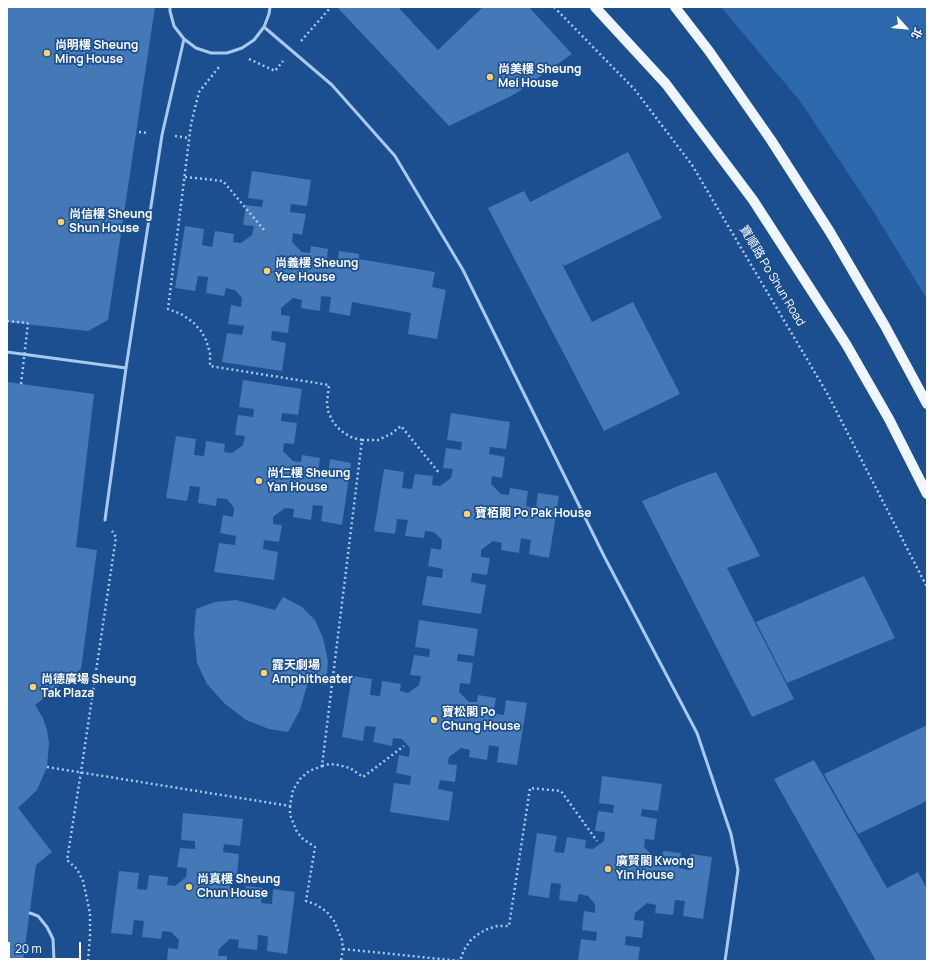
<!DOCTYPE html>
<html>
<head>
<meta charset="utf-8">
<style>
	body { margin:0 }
	#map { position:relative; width:934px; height:968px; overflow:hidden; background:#1b4f8f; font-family:Manrope,"Noto Sans TC",sans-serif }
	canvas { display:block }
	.frame { position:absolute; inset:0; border:8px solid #fff; pointer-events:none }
	.north { position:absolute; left:886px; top:8px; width:40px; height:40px; -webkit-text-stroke:3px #1b4f8f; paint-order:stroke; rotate:117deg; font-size:11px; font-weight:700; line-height:16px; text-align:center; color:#fff }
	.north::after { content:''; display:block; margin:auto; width:14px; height:18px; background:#fff; clip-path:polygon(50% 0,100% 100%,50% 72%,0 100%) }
	.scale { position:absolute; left:8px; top:942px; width:73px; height:18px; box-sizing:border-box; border:2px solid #fff; border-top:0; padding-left:5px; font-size:12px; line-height:14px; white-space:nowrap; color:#fff; -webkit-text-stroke:3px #1b4f8f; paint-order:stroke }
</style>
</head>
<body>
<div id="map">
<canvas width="934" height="968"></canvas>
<div class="frame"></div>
<div class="north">北</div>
<div class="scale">20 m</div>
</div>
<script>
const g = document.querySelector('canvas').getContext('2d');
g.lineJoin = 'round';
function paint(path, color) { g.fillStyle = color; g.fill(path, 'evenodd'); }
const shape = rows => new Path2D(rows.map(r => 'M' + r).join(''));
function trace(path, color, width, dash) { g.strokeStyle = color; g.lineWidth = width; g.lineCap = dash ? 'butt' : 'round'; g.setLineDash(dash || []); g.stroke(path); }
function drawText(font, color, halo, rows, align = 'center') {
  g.font = font + ' Manrope,"Noto Sans TC",sans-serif'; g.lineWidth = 3.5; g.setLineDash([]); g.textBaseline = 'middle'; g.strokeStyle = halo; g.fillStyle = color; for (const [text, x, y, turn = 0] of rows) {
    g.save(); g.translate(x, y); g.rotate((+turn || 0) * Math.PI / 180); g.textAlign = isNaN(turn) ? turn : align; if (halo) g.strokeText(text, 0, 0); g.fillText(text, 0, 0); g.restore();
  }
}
paint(shape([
	[721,7,927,7,927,299,873,211,800,101]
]), '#2e69ad');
paint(shape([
	[7,7,155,7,108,320,88,331,7,322],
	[337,7,398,7,438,50,483,7,529,7,572,54,515,94,449,126],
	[628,152,662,218,564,266,561,262,592,322,633,302,680,394,604,431,488,208,524,191,530,202],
	[252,171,311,180,307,206,291,204,290,212,306,214,302,235,293,233,292,242,302,252,310,253,311,246,328,249,326,264,337,266,339,251,359,254,359,259,435,272,432,287,446,290,437,339,408,334,411,313,352,302,350,316,329,312,331,297,321,296,320,311,301,308,302,300,293,298,281,308,281,315,290,316,288,333,272,331,271,340,286,343,282,371,222,362,227,333,242,335,244,326,228,324,231,305,241,307,242,298,235,290,226,288,224,296,206,293,208,277,198,276,195,291,175,288,185,226,204,229,202,245,212,247,215,231,234,234,233,242,241,243,252,235,254,226,243,225,246,205,262,207,263,200,248,198],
	[243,380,302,389,298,415,282,413,281,421,297,423,294,444,284,443,283,451,293,461,301,462,302,455,320,458,318,473,328,475,330,459,351,463,342,525,321,521,323,506,313,505,311,520,293,517,294,509,285,508,273,517,273,524,282,525,279,542,264,540,263,549,278,552,274,580,214,572,219,543,235,545,236,536,220,533,223,515,233,517,234,508,227,499,217,498,216,506,198,503,200,487,190,486,187,501,166,498,176,436,196,439,194,455,204,456,206,441,225,444,224,452,232,453,243,445,245,436,235,435,238,415,253,417,254,409,239,407],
	[7,382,94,394,76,547,97,550,81,669,35,705,43,718,47,730,49,743,47,767,37,790,18,808,52,852,36,865,23,961,7,961],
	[451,413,510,422,506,449,490,447,489,454,505,457,502,478,492,476,491,484,501,494,509,495,510,488,528,491,526,506,536,508,538,493,559,496,549,558,529,554,531,540,521,538,519,553,501,550,502,543,493,541,481,550,481,557,490,558,487,575,472,573,471,582,486,585,481,614,422,605,427,576,442,578,443,569,428,566,431,548,441,550,442,540,434,532,425,531,424,538,405,536,408,520,397,519,395,534,374,531,384,469,404,472,402,488,412,489,415,474,433,476,432,485,440,486,451,478,453,469,443,468,446,448,461,450,462,442,447,440],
	[716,472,760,556,727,568,794,699,752,717,642,501,683,484],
	[864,576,895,638,787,683,756,622],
	[283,597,302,607,315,620,323,638,328,661,326,685,308,682,300,710,288,732,269,729,246,720,224,703,207,684,197,663,194,633,196,609,215,602,236,600,275,610],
	[419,620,478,629,474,656,458,654,457,661,473,663,470,684,460,683,459,692,469,702,477,702,478,695,496,698,493,713,504,715,506,700,527,703,517,765,497,762,499,747,489,745,487,760,469,757,470,750,461,748,449,757,448,764,457,765,455,782,440,780,438,789,453,792,449,821,390,812,394,783,410,785,411,776,396,773,399,755,409,757,410,748,402,739,393,738,392,746,373,742,376,727,365,726,363,741,342,737,352,676,372,679,370,695,380,696,382,681,401,684,400,691,408,693,419,685,421,676,410,675,414,655,429,657,430,649,415,647],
	[927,725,927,801,858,834,824,774],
	[814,760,887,888,918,872,927,889,927,961,876,961,774,779],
	[602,776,662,784,658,811,642,809,641,816,657,819,654,840,645,839,644,847,654,857,662,857,663,851,681,853,679,868,689,870,691,854,712,857,703,919,683,916,685,901,675,900,673,915,655,913,656,905,647,903,635,913,634,920,644,921,642,938,626,936,625,945,640,947,638,961,578,961,581,939,596,941,597,932,582,930,584,911,595,913,595,904,588,896,579,894,577,902,559,900,561,884,551,883,549,898,528,895,537,833,557,836,554,852,564,853,567,837,586,840,585,848,593,849,604,841,605,832,595,831,598,811,613,813,614,805,599,803],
	[183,813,243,819,240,846,224,844,223,852,239,854,237,875,227,874,226,882,236,892,245,892,246,886,263,888,261,903,272,904,273,889,295,892,287,954,267,951,268,936,258,935,257,950,238,948,239,940,230,939,219,949,218,956,227,956,227,961,167,961,168,948,178,949,179,940,171,932,162,931,161,939,142,937,144,921,134,920,132,935,111,933,119,871,139,873,137,889,147,890,149,875,168,877,167,885,175,886,186,877,187,868,177,867,180,848,195,849,195,841,181,840]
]), '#4478b7');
trace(shape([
	[554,7,635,90,692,165,827,393,927,587],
	[301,41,331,7],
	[249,59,275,71,283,61],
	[139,132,148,133],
	[175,136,189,138],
	[185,177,223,181,265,231],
	[7,321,28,323],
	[362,440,378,440,391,434,401,426,440,474],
	[322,766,330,764,338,765,350,768,363,777,404,746],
	[47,767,290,806,293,790,300,779,309,771,322,766,362,440,353,438,344,433,337,427,332,420,328,411,327,402,329,385,210,366,210,353,206,340,201,331,193,322,181,314,168,309,191,124,199,92,219,67],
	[290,806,290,815,297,832,303,839,315,847,306,901,317,905,327,912,334,921,342,940,343,949,341,961],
	[343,949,460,961,464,950,470,941,477,935,485,930,497,926,509,926,530,788,561,791,597,841],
	[88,961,90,936,90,913,83,881,77,869,67,860,81,772,116,537,112,531]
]), '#a9c9ee', 2.5, [2, 3]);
trace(shape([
	[170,7,170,11,174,26,184,39,196,48,211,53,227,53,242,48,254,40,264,27,269,14,270,7],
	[264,27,332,85,395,156,463,270,604,556,697,733,731,834,738,870,725,961],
	[7,352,126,368,105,520],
	[126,368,162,135,184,39],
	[30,913,38,916,47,927,53,939,54,961]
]), '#a9c9ee', 3);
trace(shape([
	[595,7,666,84,753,200,846,344,889,419,927,494],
	[675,7,709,51,771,140,830,232,885,326,927,404]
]), '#f0f6ff', 10);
trace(shape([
	[21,384,28,323]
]), '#a9c9ee', 2.5, [2, 3]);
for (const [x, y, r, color] of [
	[47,53,4,"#ffd166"],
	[490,77,4,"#ffd166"],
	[61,222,4,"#ffd166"],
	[267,271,4,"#ffd166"],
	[259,481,4,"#ffd166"],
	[467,514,4,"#ffd166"],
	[264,673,4,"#ffd166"],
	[33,687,4,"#ffd166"],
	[434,720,4,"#ffd166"],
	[608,869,4,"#ffd166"],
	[189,887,4,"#ffd166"]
]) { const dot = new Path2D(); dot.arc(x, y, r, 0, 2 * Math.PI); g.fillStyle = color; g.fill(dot); trace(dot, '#1b4f8f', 1.5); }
drawText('bold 12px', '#fff', '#1b4f8f', [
	["尚明樓 Sheung",55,46],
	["Ming House",55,60],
	["尚美樓 Sheung",498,70],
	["Mei House",498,84],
	["尚信樓 Sheung",69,215],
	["Shun House",69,229],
	["尚義樓 Sheung",275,264],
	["Yee House",275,278],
	["尚仁樓 Sheung",267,474],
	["Yan House",267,488],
	["寶栢閣 Po Pak House",475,514],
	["露天劇場",272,666],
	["Amphitheater",272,680],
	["尚德廣場 Sheung",41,680],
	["Tak Plaza",41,694],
	["寶松閣 Po",442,713],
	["Chung House",442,727],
	["廣賢閣 Kwong",616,862],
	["Yin House",616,876],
	["尚真樓 Sheung",197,880],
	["Chun House",197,894]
], 'left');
drawText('12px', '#fff', '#1b4f8f', [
	["寶順路 Po Shun Road",772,276,59]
]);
</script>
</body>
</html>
